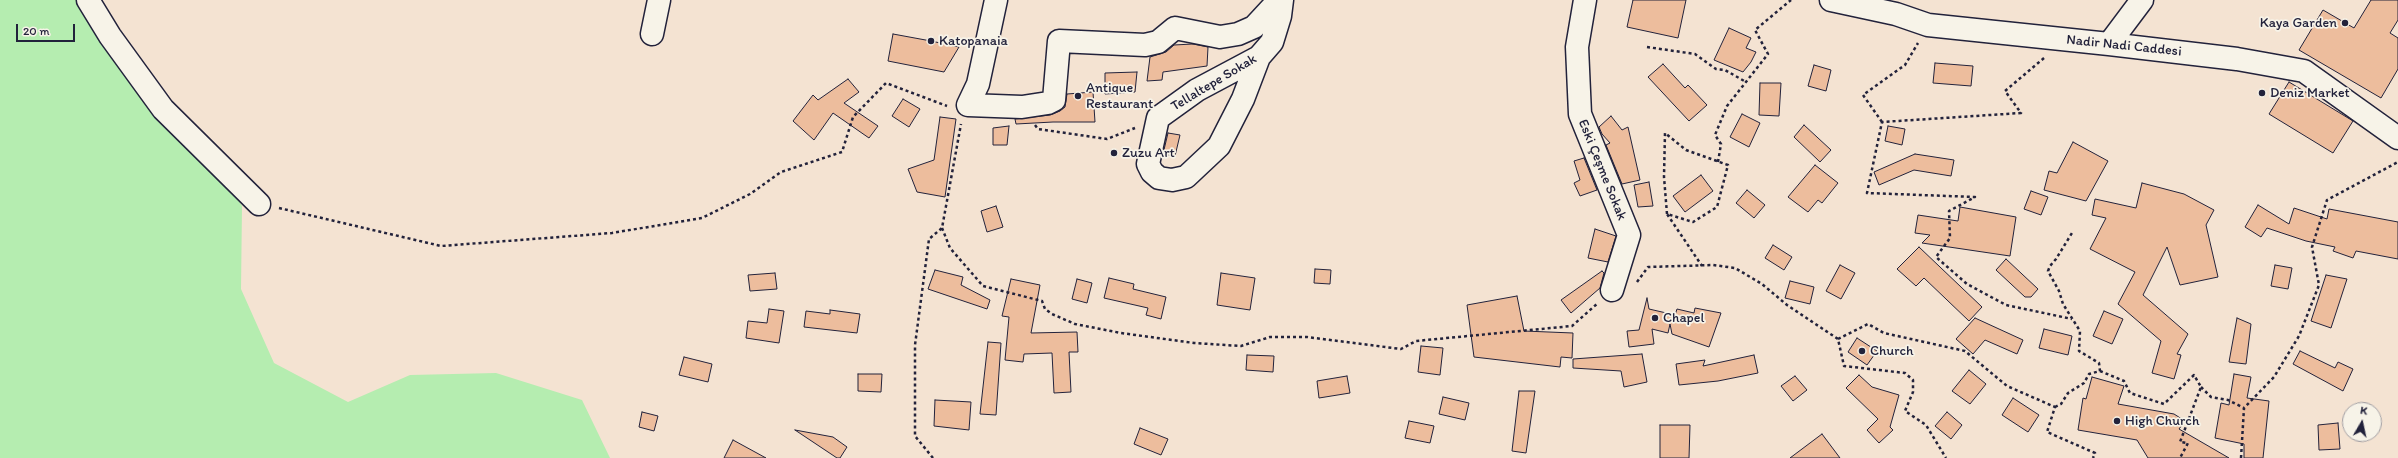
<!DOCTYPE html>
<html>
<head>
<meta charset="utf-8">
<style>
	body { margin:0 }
	#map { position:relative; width:2398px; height:458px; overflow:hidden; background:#f4e3d2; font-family:Itim,sans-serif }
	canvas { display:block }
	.north { position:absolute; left:2342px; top:402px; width:40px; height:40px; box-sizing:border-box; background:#f7f3e8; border:1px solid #a29fa3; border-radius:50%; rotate:9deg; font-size:11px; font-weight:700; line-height:16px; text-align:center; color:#22223b }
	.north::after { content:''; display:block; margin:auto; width:14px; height:18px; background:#22223b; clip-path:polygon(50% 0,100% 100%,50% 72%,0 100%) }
	.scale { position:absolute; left:16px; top:24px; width:59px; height:18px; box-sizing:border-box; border:2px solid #22223b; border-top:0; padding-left:5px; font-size:12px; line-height:14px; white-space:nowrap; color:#22223b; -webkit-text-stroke:3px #f7f3e8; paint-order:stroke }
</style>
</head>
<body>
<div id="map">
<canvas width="2398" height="458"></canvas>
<div class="north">K</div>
<div class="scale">20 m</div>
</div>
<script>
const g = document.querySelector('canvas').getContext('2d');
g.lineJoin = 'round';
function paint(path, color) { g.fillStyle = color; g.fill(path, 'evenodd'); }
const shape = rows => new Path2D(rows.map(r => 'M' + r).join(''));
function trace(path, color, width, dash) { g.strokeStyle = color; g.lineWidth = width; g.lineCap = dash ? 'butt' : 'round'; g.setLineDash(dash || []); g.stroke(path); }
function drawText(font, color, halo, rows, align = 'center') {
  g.font = font + ' Itim,sans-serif'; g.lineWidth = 3.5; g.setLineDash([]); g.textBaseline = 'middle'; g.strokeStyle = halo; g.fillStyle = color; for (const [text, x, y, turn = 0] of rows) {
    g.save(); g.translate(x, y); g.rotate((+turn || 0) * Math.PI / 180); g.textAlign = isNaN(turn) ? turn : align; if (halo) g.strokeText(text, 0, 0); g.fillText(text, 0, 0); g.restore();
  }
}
paint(shape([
	[0,0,76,0,209,143,242,206,241,289,274,363,348,402,410,375,496,373,582,400,610,458,0,458]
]), '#b5edb0');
const building = shape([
	[1633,0,1686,0,1678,38,1627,27,1633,0],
	[2371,0,2398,0,2398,20,2390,33,2398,38,2398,69,2381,98,2299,50,2323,10,2354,28,2371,0],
	[1729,28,1751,38,1746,48,1756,52,1751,62,1743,72,1714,60,1729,28],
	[893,34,931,41,959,47,944,72,888,61,893,34],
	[1193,44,1208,47,1207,66,1163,72,1162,80,1147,81,1150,57,1166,52,1174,45,1193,44],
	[1935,63,1973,66,1971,86,1933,83,1935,63],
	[1663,64,1685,88,1688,85,1707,105,1689,121,1648,77,1663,64],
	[1814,65,1831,70,1826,91,1808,86,1814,65],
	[1137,72,1135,92,1105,94,1105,73,1137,72],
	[848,79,859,92,844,103,878,126,869,138,833,113,814,140,793,121,813,95,818,100,848,79],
	[2289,82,2353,121,2333,153,2269,114,2289,82],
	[1760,83,1781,83,1779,116,1759,115,1760,83],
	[1093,92,1095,122,1053,122,1016,124,1015,119,1050,115,1060,111,1065,107,1067,94,1093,92],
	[903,99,920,109,909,127,892,116,903,99],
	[1742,114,1760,123,1749,147,1730,137,1742,114],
	[1611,116,1622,130,1628,127,1640,180,1622,184,1606,145,1610,143,1602,134,1599,127,1611,116],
	[940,117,956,119,945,197,917,192,908,169,934,160,940,117],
	[1804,125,1831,150,1820,162,1794,137,1804,125],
	[1009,126,1007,145,993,145,993,128,1009,126],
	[1888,126,1905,129,1902,145,1885,141,1888,126],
	[1168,133,1180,135,1175,156,1163,154,1168,133],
	[2073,142,2108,161,2086,201,2044,190,2049,171,2057,173,2073,142],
	[1915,154,1954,160,1951,176,1914,170,1879,185,1874,172,1915,154],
	[1584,158,1597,190,1580,196,1574,183,1580,180,1574,161,1584,158],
	[1815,165,1838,183,1822,203,1818,200,1808,212,1788,197,1815,165],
	[1701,175,1713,191,1685,212,1673,196,1701,175],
	[1649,182,1653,206,1638,207,1634,185,1649,182],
	[2142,183,2184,194,2214,210,2206,225,2218,277,2180,285,2167,247,2143,295,2188,334,2177,354,2181,355,2174,379,2152,373,2161,341,2118,304,2135,272,2090,249,2106,218,2092,215,2095,199,2136,208,2142,183],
	[1747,190,1765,205,1754,218,1736,203,1747,190],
	[2031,191,2048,197,2041,215,2024,209,2031,191],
	[2258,205,2289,224,2294,208,2327,219,2329,209,2398,222,2398,259,2356,251,2353,258,2333,251,2335,247,2306,241,2267,228,2261,237,2245,227,2258,205],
	[996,206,1003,227,987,232,981,211,996,206],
	[1960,207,2016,217,2010,256,1922,243,1930,235,1915,233,1918,215,1958,221,1960,207],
	[1595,229,1616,236,1608,262,1588,258,1595,229],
	[1773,245,1792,257,1784,270,1765,258,1773,245],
	[1919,247,1982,307,1969,321,1924,278,1916,286,1897,269,1919,247],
	[2006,259,2038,289,2031,297,2025,297,1996,270,2006,259],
	[1840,265,1855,273,1841,299,1826,291,1840,265],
	[2275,265,2292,268,2288,289,2271,286,2275,265],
	[1315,269,1331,270,1330,284,1314,283,1315,269],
	[935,270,963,277,961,285,990,300,987,309,928,289,935,270],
	[1602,271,1604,273,1600,288,1571,313,1561,300,1602,271],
	[775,273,777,289,750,291,748,275,775,273],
	[1221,273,1255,278,1250,310,1217,305,1221,273],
	[2326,275,2347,279,2331,328,2311,321,2326,275],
	[1109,278,1134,284,1133,289,1166,297,1161,319,1146,315,1148,308,1104,298,1109,278],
	[1011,279,1040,285,1031,333,1077,332,1078,352,1069,352,1071,392,1054,393,1052,353,1024,354,1023,362,1005,360,1009,317,1002,316,1011,279],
	[1077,279,1092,283,1087,303,1072,299,1077,279],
	[1790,281,1814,287,1810,304,1785,298,1790,281],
	[1517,296,1524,331,1573,333,1572,358,1561,357,1560,367,1474,357,1467,305,1517,296],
	[1647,298,1649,309,1675,315,1677,309,1694,313,1695,308,1721,313,1709,347,1672,334,1670,324,1668,333,1652,329,1654,344,1629,347,1627,331,1639,330,1647,298],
	[769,309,784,311,779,343,746,338,748,321,767,323,769,309],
	[830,310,860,314,857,333,804,327,806,311,830,314,830,310],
	[2104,311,2123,319,2112,344,2093,336,2104,311],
	[1975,318,2023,340,2017,354,1985,340,1973,354,1956,339,1975,318],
	[2237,318,2251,324,2246,364,2229,362,2237,318],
	[2044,329,2072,336,2068,355,2039,348,2044,329],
	[1857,338,1877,351,1867,365,1848,352,1857,338],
	[988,342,1001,343,996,415,980,414,988,342],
	[1421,346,1443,348,1440,375,1418,372,1421,346],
	[2300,351,2335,368,2338,362,2353,369,2343,391,2293,364,2300,351],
	[1642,354,1647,382,1624,387,1621,371,1573,368,1573,359,1642,354],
	[1247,355,1274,356,1273,372,1246,370,1247,355],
	[1754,355,1758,373,1718,381,1679,385,1676,364,1705,360,1703,366,1754,355],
	[684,357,712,364,708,382,679,375,684,357],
	[1969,370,1986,384,1970,404,1952,391,1969,370],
	[858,374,882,374,881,392,858,391,858,374],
	[2234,374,2251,377,2247,398,2269,401,2263,458,2244,458,2244,444,2215,438,2221,403,2229,405,2234,374],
	[1859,375,1872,387,1899,395,1890,427,1893,430,1879,443,1867,430,1878,419,1846,388,1859,375],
	[1347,376,1350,393,1319,398,1317,381,1347,376],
	[1795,376,1807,390,1793,401,1781,386,1795,376],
	[2092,377,2124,386,2118,404,2174,414,2185,421,2179,429,2229,458,2148,458,2137,440,2078,430,2083,398,2086,399,2092,377],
	[1519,391,1535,391,1526,453,1512,451,1519,391],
	[1443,397,1469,403,1465,420,1439,414,1443,397],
	[2013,398,2039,415,2028,432,2002,415,2013,398],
	[935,400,971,402,969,430,934,426,935,400],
	[642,412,658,416,654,431,639,427,642,412],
	[1947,412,1962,425,1951,439,1935,426,1947,412],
	[1409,421,1434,426,1430,443,1405,438,1409,421],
	[2338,423,2340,449,2319,450,2318,425,2338,423],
	[1660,425,1690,425,1689,458,1660,458,1660,425],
	[1140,428,1168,439,1161,455,1134,444,1140,428],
	[795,430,833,437,847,447,840,458,837,458,795,430],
	[1822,434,1840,458,1790,458,1822,434],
	[733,440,766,458,724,458,733,440]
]);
paint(building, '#edbd9d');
trace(building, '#22223b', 1);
const minor = shape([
	[88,0,110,36,163,109,259,204],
	[996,0,978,84,968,105,1022,107,1048,103,1054,100,1059,41,1145,45,1158,42,1175,28,1220,37,1238,34,1254,27,1279,0],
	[1585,0,1577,47,1580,114,1629,235,1612,290],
	[1831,0,1896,14,1928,25,2109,44,2237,59,2304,71,2398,138],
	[652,34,659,0],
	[2109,44,2142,0],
	[1259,57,1243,99,1219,146,1186,177,1172,180,1159,178,1152,172,1148,164,1158,118,1197,90,1259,57,1272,42,1280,16,1282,0]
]);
trace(minor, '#22223b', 25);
trace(shape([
	[1647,47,1695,54,1716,69,1725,70,1746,82],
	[2044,58,2005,91,2021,113,1882,122,1867,193,1975,197,1949,211,1950,238,1936,257,1967,284,2006,305,2072,319],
	[1882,122,1863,95,1905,65,1918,43],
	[1035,125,1038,129,1107,139,1135,128],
	[1718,162,1721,144,1715,135,1727,106,1768,54,1755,30,1791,0],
	[279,208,441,246,612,233,702,218,750,194,781,172,842,152,853,117,886,83,947,106],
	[1667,214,1664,177,1665,133,1686,150,1728,165,1717,207,1693,222,1667,214,1702,266],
	[942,228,950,248,983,286,1042,301,1045,309,1052,314,1075,324,1121,333,1194,343,1241,346,1270,337,1307,337,1401,349,1416,341,1572,326,1598,303],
	[1637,282,1648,267,1713,265,1735,268,1762,284,1787,305,1838,339,1844,366,1905,373,1913,380,1913,392,1905,411,1926,425,1946,458],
	[1838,339,1868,324,1884,333,1965,351,2007,386,2055,407,2047,432,2095,453,2093,458],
	[2100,371,2124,381,2130,393,2164,404,2194,375,2201,387,2180,442,2188,443,2180,458],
	[2201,387,2211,397,2228,400,2244,408],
	[2055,407,2061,404,2068,393,2084,383,2089,374,2100,371,2099,363,2079,351,2080,331,2063,304,2059,291,2048,271,2050,266,2056,259,2072,233],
	[933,458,915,436,915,345,929,239,942,228,961,124],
	[2241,458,2244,408,2274,377,2299,336,2319,285,2312,247,2327,200,2398,162]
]), '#22223b', 2.5, [3, 3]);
trace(minor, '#f7f3e8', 22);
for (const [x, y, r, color] of [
	[2345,23,4,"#22223b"],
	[931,41,4,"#22223b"],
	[2262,93,4,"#22223b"],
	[1078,96,4,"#22223b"],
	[1114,153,4,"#22223b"],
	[1655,318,4,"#22223b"],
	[1862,351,4,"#22223b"],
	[2117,421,4,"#22223b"]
]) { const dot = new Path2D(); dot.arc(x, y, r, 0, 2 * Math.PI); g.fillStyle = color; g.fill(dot); trace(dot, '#f7f3e8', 1.5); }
drawText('14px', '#22223b', '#f7f3e8', [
	["Kaya Garden",2337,23,"right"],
	["Katopanaia",939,41],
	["Antique",1086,88],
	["Restaurant",1086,104],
	["Deniz Market",2270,93],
	["Zuzu Art",1122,153],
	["Chapel",1663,318],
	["Church",1870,351],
	["High Church",2125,421]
], 'left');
drawText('14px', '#22223b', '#f7f3e8', [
	["Nadir Nadi Caddesi",2124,46,6],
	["Tellaltepe Sokak",1214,83,-31],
	["Eski Çeşme Sokak",1602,170,68]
]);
</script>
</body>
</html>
